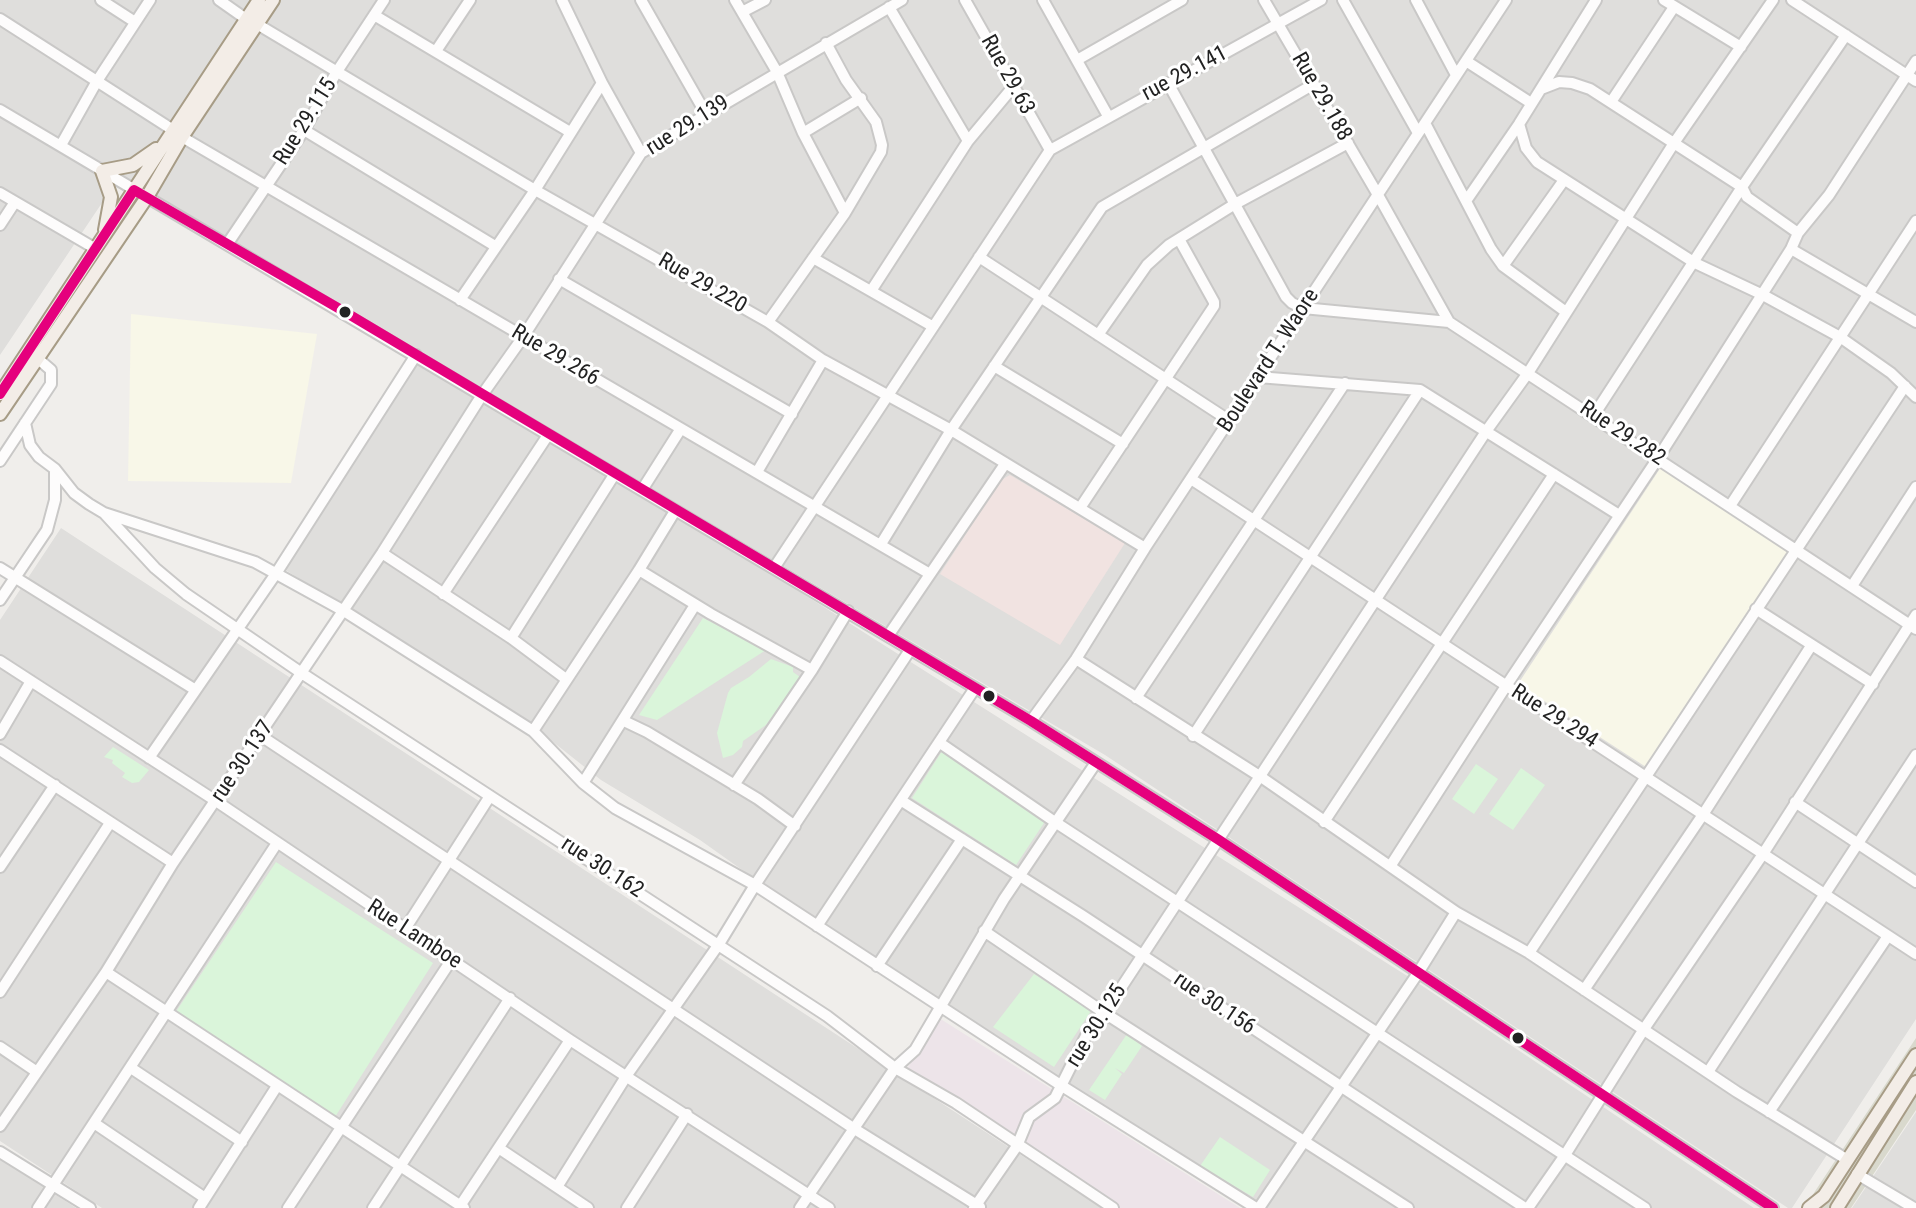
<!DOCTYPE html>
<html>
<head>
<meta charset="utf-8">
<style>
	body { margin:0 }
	canvas { display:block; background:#f0eeeb }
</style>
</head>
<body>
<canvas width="1916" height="1208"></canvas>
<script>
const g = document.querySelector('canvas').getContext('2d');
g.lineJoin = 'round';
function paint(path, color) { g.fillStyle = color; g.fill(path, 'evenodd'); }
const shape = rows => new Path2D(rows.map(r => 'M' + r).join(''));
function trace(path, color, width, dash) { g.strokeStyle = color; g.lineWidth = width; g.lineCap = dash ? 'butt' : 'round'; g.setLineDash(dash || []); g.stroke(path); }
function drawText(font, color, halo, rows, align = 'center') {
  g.font = font + ' "Roboto Condensed",sans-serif'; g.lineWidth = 6; g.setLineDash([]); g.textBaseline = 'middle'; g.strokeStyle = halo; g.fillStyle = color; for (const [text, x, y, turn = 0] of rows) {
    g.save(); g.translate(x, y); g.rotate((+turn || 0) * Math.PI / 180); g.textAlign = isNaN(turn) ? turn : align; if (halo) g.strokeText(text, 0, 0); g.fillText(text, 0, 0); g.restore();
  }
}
paint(shape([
	[0,0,1916,0,1916,1019,1792,1208,1788,1208,1105,755,120,176,0,355],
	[416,364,770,573,1412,979,1754,1208,1254,1208,769,889,700,840,601,780,543,734,284,569],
	[61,528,1102,1208,102,1208,0,1141,0,620],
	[1916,1112,1916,1208,1852,1208],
	[0,1158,76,1208,0,1208]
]), '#dfdedc');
paint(shape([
	[1010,475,1125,543,1060,645,940,574,1001,480]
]), '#f1e3e1');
paint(shape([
	[939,1018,1240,1208,1120,1208,907,1069]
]), '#ede4e9');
paint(shape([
	[131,314,317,334,291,483,128,481],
	[1661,467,1789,550,1646,767,1518,684]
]), '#f8f7e8');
paint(shape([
	[1916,1038,1916,1110,1851,1208,1804,1208]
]), '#d9d9cd');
paint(shape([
	[703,618,766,650,657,720,639,715],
	[771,659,793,667,793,672,800,677,766,725,743,741,742,747,733,755,723,758,717,733,728,693,731,688,749,677],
	[113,747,149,770,139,782,132,783,122,777,125,773,112,763,113,760,104,757],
	[944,748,1046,820,1016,865,912,798],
	[1476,764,1498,779,1474,814,1452,799],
	[1521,768,1545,785,1513,830,1489,814],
	[276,862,433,963,335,1117,175,1013],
	[1034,974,1091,1011,1054,1067,993,1027],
	[1127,1034,1142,1046,1124,1073,1115,1068,1122,1074,1105,1100,1089,1090],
	[1220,1137,1270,1170,1253,1197,1200,1166]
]), '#daf5da');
const minor = shape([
	[101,0,135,22],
	[219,0,246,19],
	[562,0,602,83,641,153],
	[641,0,706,114],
	[735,0,777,72,803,133,845,213,768,322],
	[965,0,1050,150],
	[1043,0,1108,116],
	[1264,0,1378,195,1449,322],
	[1343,0,1418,133],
	[1416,0,1456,75],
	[1664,0,1741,47],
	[1792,0,1916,81],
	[889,7,968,141],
	[742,12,765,0],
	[374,15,570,132],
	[0,19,173,130],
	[257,24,535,190,768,322,823,360,951,430,1145,548],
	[826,43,846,80,876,122,882,145,881,152,845,213],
	[436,51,470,0],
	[1077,60,1182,0],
	[1466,61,1531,103],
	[1168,83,1286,297,1292,303,1303,308,1449,322,1916,629],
	[1541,89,1559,82,1572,83,1590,89,1742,187,1747,197,1798,233],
	[1611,102,1674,7],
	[0,110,1031,721,1219,840,1773,1208],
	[1425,123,1491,249,1503,266,1566,312],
	[1519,124,1526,148,1537,162,1695,263,1763,295,1840,337,1891,373,1916,397],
	[304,130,495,246],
	[803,133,861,98],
	[182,137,930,574],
	[61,145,97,81,150,0],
	[0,193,96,249],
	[1466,201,1519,124,1596,0],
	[0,225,15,202],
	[228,243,304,130,336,73,384,0],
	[1791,249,1916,322],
	[979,257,1230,421],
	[813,258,932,326],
	[1503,266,1564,180],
	[559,279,792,414],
	[871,291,968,141,1013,87],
	[460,300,535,190,602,83],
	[1098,335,1147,265,1169,245,1235,204,1348,143],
	[994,366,1123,444],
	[1258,377,1420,390,1619,515],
	[1594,415,1742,187,1846,35],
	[25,423,30,445,39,457,55,469,74,493,89,504,104,513,255,562,344,611,533,731,583,783,615,808,755,885,1062,1086,1256,1208],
	[0,461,51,384,51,370,37,358],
	[757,472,823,360],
	[1191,479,1916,954],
	[642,490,680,430],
	[1730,506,1916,221],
	[1080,508,1214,306,1214,302,1179,239],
	[105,514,155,568,186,594,303,674,827,1016,895,1068,956,1103,1113,1208],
	[881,544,951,430,1102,207,1314,84],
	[382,553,511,638,566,679],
	[0,568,194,689],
	[774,568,1050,150,1321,0],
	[639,570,711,614,812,670],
	[1852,586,1916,487],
	[443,594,548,435],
	[0,600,47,530,55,500,55,470],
	[1756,609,1873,684],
	[888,636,1005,464],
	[511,638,614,475],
	[1076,659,1261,777,1456,912,1529,953,1737,1092,1846,1159],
	[0,661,216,801,570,1040,829,1208],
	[1136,698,1345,383],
	[624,721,647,732,758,799,795,826],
	[1031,721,1076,659,1145,548,1506,0],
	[533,731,639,570,675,511],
	[0,734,31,681],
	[261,736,853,1128,980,1207],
	[1193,736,1420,390],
	[940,743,1055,822,1645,1208],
	[0,750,173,863],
	[149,758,277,572,416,355],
	[583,783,695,605],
	[734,785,812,670,848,611],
	[902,801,1083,916,1525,1208],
	[1795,802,1916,882],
	[1324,822,1554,474],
	[1391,865,1506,686,1658,458,1791,249,1798,233,1829,195,1916,61],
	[0,867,55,785],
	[817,926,975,688],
	[405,929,490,796],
	[984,931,1103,1012,1408,1208],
	[1529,953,1905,386],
	[877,966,962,839],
	[106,972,464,1208],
	[1584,990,1704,813,1811,646],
	[0,992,110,823],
	[0,1047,37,1072],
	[131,1068,242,1142],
	[1708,1072,1916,755],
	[1769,1112,1888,936],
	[94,1123,205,1198],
	[0,1126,106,972,173,863,382,553,482,395,523,337,641,153,902,0],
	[500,1149,588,1208],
	[0,1152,90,1208],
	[1857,1174,1914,1208],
	[557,1187,627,1075,719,944,755,885,910,650],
	[460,1206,570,1040],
	[38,1208,277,843],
	[199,1208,277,1086],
	[288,1208,452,959],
	[373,1208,510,998],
	[627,1208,687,1114],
	[800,1208,895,1068,915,1050,1004,899,1095,764],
	[974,1208,1017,1146,1029,1117,1055,1098,1087,1034,1121,988,1487,430,1528,373,1674,143,1773,0],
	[1259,1208,1418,973,1456,912],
	[1528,1208,1565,1155,1644,1029,1763,854,1916,615]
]);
const major = shape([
	[105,230,111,197,102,171,133,165,156,149],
	[0,394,259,0],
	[0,414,147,197,182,137,273,0],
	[1809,1208,1824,1196,1916,1055],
	[1837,1208,1916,1082]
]);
trace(minor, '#c9c8c7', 14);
trace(major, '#a79c86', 16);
trace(minor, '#fdfcfc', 10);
trace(major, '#f3ede7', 12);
trace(shape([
	[0,394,134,190,345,312,1031,721,1219,840,1773,1208]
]), '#e5007d', 10);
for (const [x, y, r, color] of [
	[345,312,7,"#222"],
	[989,696,7,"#222"],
	[1518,1038,7,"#222"]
]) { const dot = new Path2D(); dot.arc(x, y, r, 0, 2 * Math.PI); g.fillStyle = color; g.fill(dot); trace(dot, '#fff', 3); }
drawText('22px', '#222', '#fff', [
	["rue 29.141",1185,74,-28],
	["Rue 29.63",1007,75,61],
	["Rue 29.188",1321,97,60],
	["Rue 29.115",306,122,-58],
	["rue 29.139",688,126,-32],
	["Rue 29.220",702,284,30],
	["Rue 29.266",555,356,31],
	["Boulevard T. Waore",1269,361,-57],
	["Rue 29.282",1622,434,34],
	["Rue 29.294",1554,717,33],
	["rue 30.137",243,762,-56],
	["rue 30.162",602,868,33],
	["Rue Lamboe",414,935,33],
	["rue 30.156",1214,1004,34],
	["rue 30.125",1097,1026,-58]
]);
</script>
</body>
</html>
